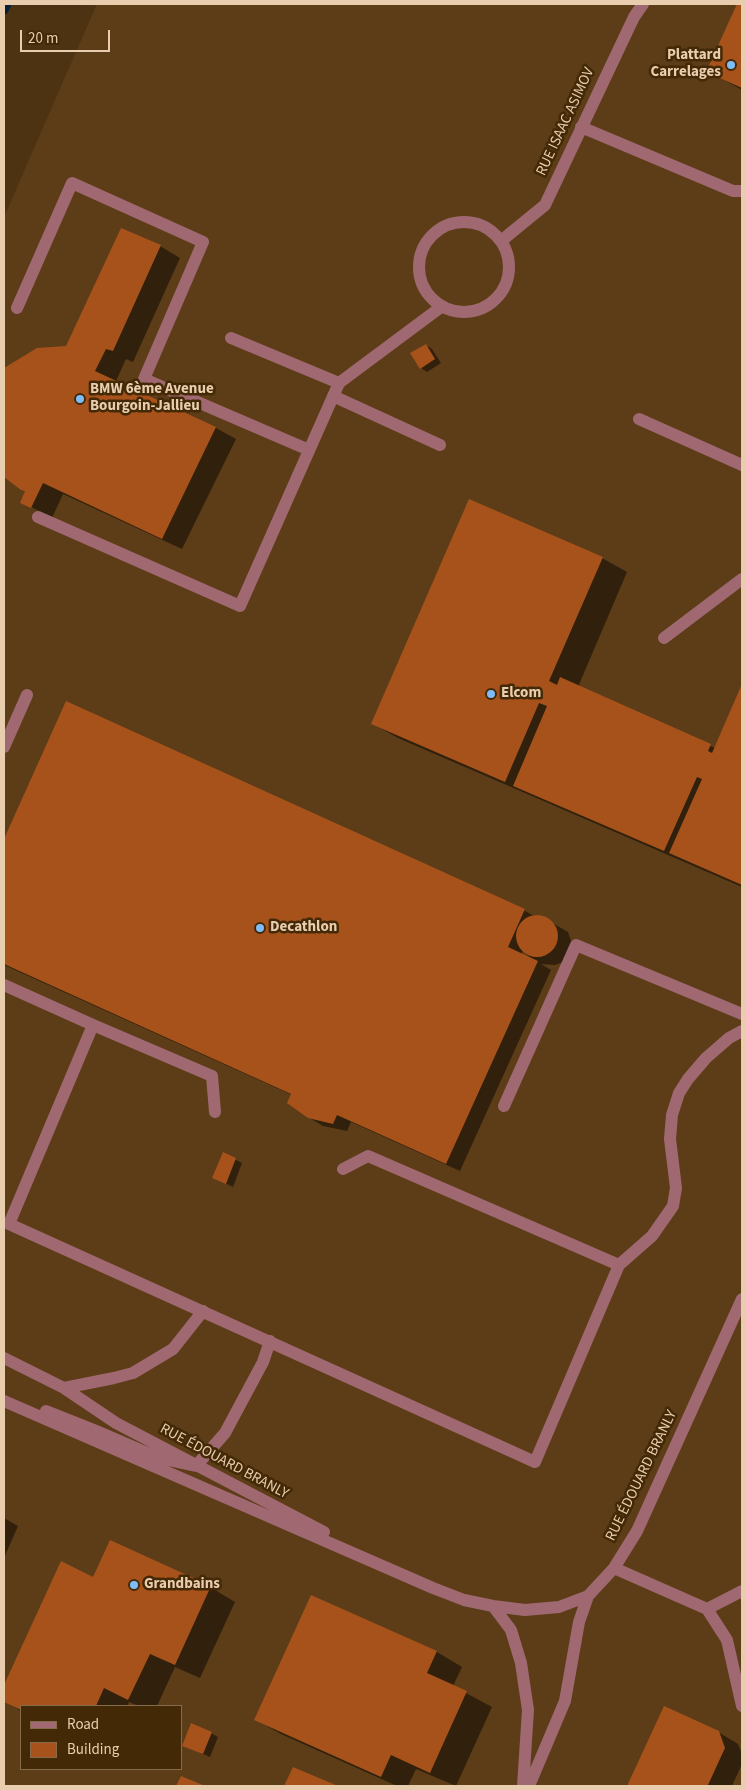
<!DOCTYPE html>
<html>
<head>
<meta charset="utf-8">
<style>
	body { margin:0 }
	#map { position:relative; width:746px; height:1790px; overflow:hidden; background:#4e3312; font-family:"Source Sans 3",sans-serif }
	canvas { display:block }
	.frame { position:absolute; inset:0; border:5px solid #e9cdaf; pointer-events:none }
	.legend { position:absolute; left:20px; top:1705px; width:162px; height:65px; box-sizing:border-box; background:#432906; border:1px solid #856b4a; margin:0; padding:6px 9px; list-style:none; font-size:15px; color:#e9cdaf }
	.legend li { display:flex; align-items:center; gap:10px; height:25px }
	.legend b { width:25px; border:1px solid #856b4a }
	.scale { position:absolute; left:20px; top:30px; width:90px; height:22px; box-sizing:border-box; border:2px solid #e9cdaf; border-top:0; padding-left:6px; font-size:15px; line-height:18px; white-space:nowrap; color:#e9cdaf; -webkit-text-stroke:4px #432906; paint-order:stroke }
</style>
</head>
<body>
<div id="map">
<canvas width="746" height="1790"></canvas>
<div class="frame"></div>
<ul class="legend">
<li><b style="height:6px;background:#a06871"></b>Road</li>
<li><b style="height:14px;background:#a7521b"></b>Building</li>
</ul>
<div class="scale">20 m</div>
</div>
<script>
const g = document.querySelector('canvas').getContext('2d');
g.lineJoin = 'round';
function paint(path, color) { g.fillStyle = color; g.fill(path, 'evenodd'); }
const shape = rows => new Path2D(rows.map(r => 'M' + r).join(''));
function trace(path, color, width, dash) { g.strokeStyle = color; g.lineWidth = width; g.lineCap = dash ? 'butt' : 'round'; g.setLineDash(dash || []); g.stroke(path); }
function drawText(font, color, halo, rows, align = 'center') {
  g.font = font + ' "Source Sans 3",sans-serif'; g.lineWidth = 5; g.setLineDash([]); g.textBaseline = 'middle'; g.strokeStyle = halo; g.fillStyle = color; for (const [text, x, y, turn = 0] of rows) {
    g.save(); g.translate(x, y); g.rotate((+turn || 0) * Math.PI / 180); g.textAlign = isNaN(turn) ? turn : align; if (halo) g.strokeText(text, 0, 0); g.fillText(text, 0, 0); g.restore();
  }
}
paint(shape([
	[97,4,742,4,742,1786,4,1786,4,217],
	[21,1706,181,1706,181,1769,21,1769]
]), '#5c3d18');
paint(shape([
	[738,4,742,4,742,90,708,71],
	[122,230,160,246,180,258,133,362,126,359,116,381,216,428,236,439,182,549,63,494,52,518,22,502,26,491,14,484,4,475,4,371,15,362,37,349,67,347],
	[426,345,432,349,441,363,427,372,421,368],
	[602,558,627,572,578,687,715,748,742,688,742,887,398,738,373,724],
	[67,703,524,910,535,917,542,917,568,932,572,944,563,962,555,965,541,964,551,970,460,1171,351,1122,347,1131,323,1126,308,1117,292,1095,4,965,4,842],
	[523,950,531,959,521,955],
	[224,1154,242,1163,233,1187,221,1181],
	[4,1518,18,1526,4,1558],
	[61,1563,94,1578,210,1587,235,1602,200,1678,175,1667,157,1706,139,1706,129,1702,127,1706,21,1706,21,1711,4,1701,4,1688],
	[312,1596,437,1652,462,1667,453,1686,492,1707,456,1786,416,1769,408,1786,397,1786,281,1734,256,1720],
	[664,1708,718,1732,738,1744,742,1754,742,1764,732,1786,628,1786],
	[211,1733,218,1737,210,1757,183,1745]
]), '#0007');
trace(shape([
	[4,10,7,4]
]), '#001f3a', 9);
paint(shape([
	[737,4,742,4,742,88,706,72],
	[121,228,161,245,113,351,106,349,95,371,216,427,162,539,43,483,31,508,20,503,25,491,21,490,4,477,4,368,37,348,66,346],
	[426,344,435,359,420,369,410,353],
	[469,499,603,557,549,681,557,685,560,677,711,744,708,751,712,753,742,684,742,885,669,853,702,779,697,777,664,851,513,786,547,706,539,703,505,782,371,724],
	[66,701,525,909,508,947,538,961,446,1164,337,1115,333,1124,308,1118,287,1103,291,1094,4,964,4,839],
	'516 936a21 21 0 1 1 42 0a21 21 0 1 1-42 0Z',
	[223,1152,236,1158,226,1184,212,1178],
	[110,1540,211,1586,175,1665,150,1654,128,1700,104,1688,96,1706,21,1706,21,1710,4,1702,4,1685,61,1561,93,1577],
	[311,1595,437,1651,427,1673,467,1691,430,1773,391,1755,381,1777,254,1720],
	[664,1706,719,1731,725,1748,708,1785,712,1786,627,1786],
	[191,1723,212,1732,203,1754,182,1746],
	[293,1767,338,1786,284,1786],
	[181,1776,205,1786,176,1786]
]), '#a7521b');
trace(shape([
	[581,127,733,191,742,191],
	'419 267a45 45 0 1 1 90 0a45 45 0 1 1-90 0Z',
	[501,241,545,205,634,17,643,4],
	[17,308,72,183,203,242,144,379,309,450],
	[231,338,339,383,441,307],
	[333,396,440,445],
	[639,419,742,465],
	[38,517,240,606,339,383],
	[664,638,742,579],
	[4,747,27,695],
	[4,985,93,1025],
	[504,1106,576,945,742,1014],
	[215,1112,212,1076,93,1025,9,1224,535,1462,619,1265,652,1236,673,1206,676,1188,670,1139,672,1115,679,1093,688,1079,706,1058,729,1038,742,1031],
	[343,1169,368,1156,619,1265],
	[4,1358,64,1388,116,1423,324,1532],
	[64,1388,114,1378,133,1373,173,1349,203,1311],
	[4,1401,433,1588,464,1600,493,1606,525,1610,559,1607,588,1596,614,1568,637,1531,742,1299],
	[46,1411,94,1430,159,1458,196,1466,225,1433,263,1362,270,1341],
	[614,1568,707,1609,727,1640,742,1706],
	[493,1606,511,1630,521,1663,528,1710,523,1786],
	[707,1609,742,1591],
	[529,1786,565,1701,579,1622,588,1596]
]), '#a06871', 12);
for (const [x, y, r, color] of [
	[731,65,5,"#7fbdfa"],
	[80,399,5,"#7fbdfa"],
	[491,694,5,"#7fbdfa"],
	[260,928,5,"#7fbdfa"],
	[134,1585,5,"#7fbdfa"]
]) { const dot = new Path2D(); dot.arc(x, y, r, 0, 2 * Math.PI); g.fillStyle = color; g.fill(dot); trace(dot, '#432906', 2); }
drawText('bold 15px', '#e9cdaf', '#432906', [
	["Plattard",721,56,"right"],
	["Carrelages",721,73,"right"],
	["BMW 6ème Avenue",90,390],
	["Bourgoin-Jallieu",90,407],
	["Elcom",501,694],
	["Decathlon",270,928],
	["Grandbains",144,1585]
], 'left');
drawText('15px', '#e9cdaf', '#432906', [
	["RUE ISAAC ASIMOV",566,122,-65],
	["RUE ÉDOUARD BRANLY",224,1462,28],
	["RUE ÉDOUARD BRANLY",642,1476,-64]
]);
</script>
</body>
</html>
